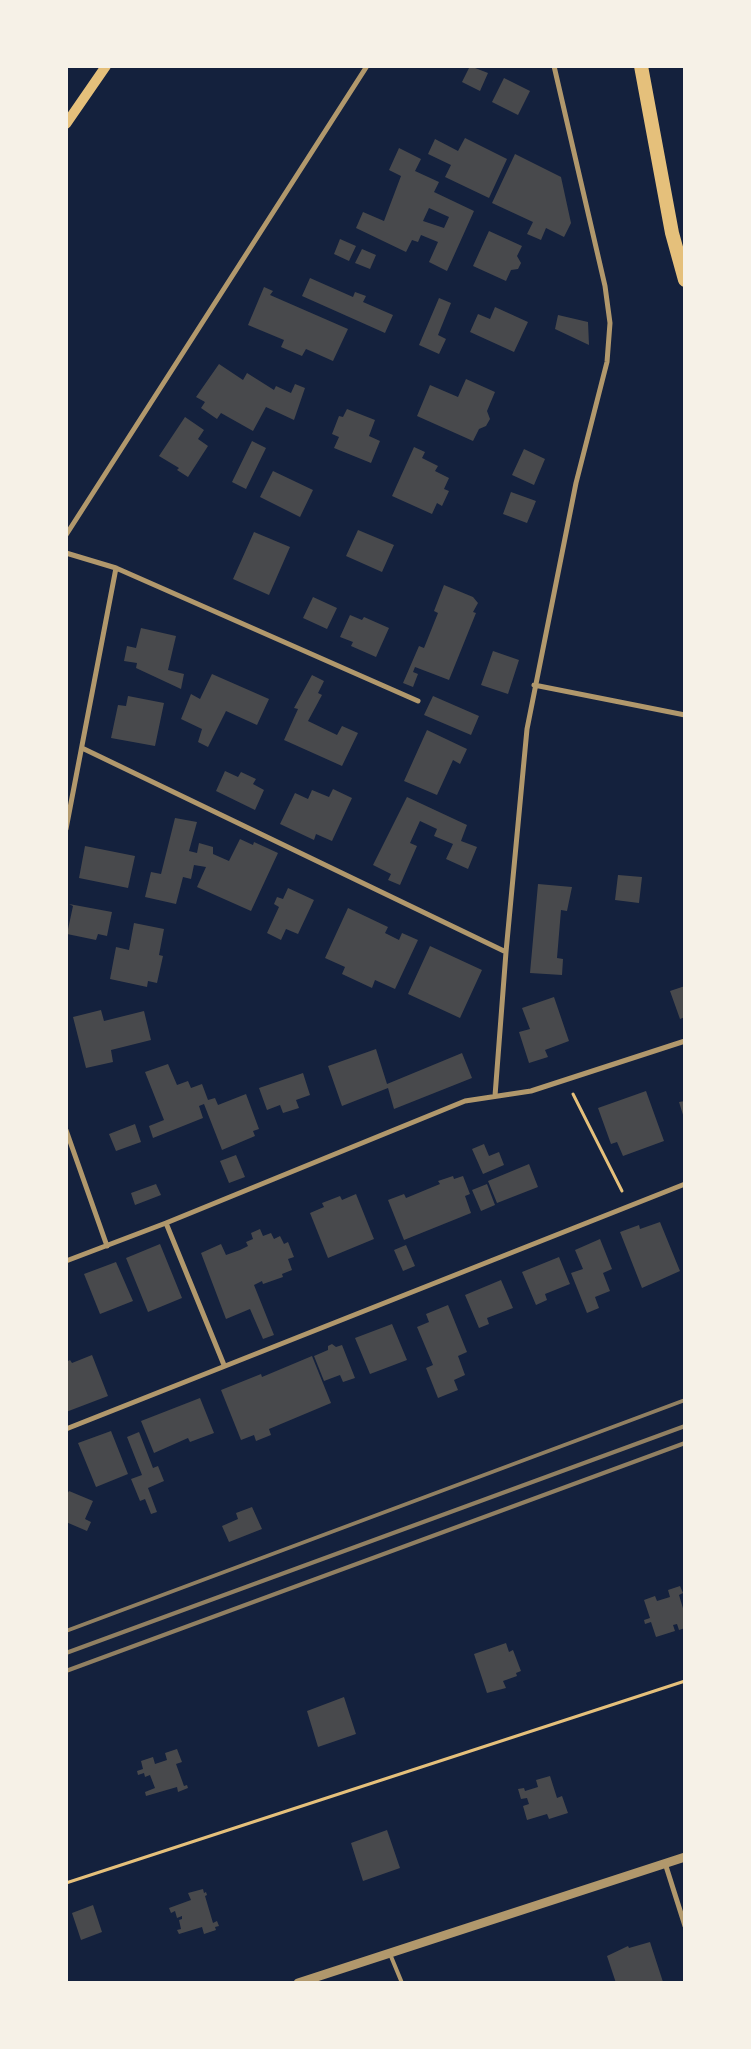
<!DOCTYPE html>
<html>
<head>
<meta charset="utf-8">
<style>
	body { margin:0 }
	#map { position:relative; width:751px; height:2049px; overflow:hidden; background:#14213d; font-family:"Nunito Sans",sans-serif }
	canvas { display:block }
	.frame { position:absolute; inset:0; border:68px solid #f6f1e7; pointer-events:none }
</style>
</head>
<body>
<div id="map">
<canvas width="751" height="2049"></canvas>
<div class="frame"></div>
</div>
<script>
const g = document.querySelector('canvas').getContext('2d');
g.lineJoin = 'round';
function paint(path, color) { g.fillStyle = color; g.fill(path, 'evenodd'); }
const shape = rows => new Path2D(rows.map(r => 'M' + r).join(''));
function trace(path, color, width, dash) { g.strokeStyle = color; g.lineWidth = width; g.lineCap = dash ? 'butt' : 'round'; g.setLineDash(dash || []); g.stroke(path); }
paint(shape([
	[470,66,488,73,480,91,462,82],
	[504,78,530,91,518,115,492,102],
	[465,138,507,159,489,198,445,177,451,165,428,154,435,139,458,151],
	[399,148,421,159,415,171,439,182,434,192,474,211,447,271,429,262,438,242,421,235,418,242,412,240,406,252,356,228,363,212,384,221,401,176,389,170],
	[429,208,449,217,444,228,423,221],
	[515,154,561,177,571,223,564,237,546,228,541,240,527,234,533,222,492,203],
	[489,231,522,246,517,256,521,263,518,269,511,270,506,281,473,266],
	[340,239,356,246,349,261,334,254],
	[362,249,376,255,370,269,355,263],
	[310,278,353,297,355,292,366,296,363,302,393,315,385,333,302,296],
	[264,287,273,291,270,295,348,329,333,361,306,349,302,356,281,347,284,340,248,325],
	[439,298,451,303,438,335,446,339,439,354,419,345],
	[495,307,528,322,514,352,470,332,478,314,490,319],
	[558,315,588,322,589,345,555,329],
	[219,364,243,380,247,373,274,390,276,386,291,393,295,384,305,388,294,420,266,407,253,431,221,413,217,419,201,408,205,402,196,397],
	[466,379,495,392,487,411,490,419,486,426,479,429,473,441,417,416,430,385,458,397],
	[347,409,375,420,369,436,380,441,371,463,334,448,339,437,332,434,339,416,343,417],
	[185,417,204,430,198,439,208,446,188,477,177,470,179,468,159,456],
	[252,441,266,448,246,489,232,482],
	[414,447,425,452,422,458,438,466,435,471,449,478,444,489,449,491,442,506,437,503,432,514,392,496],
	[524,449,545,459,534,485,512,475],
	[273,471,313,490,300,517,260,497],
	[511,492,536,501,527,523,503,514],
	[358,530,394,545,382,572,346,556],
	[254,532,290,547,269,595,233,579],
	[444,585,473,597,478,603,473,612,476,613,449,680,415,667,413,672,418,674,413,687,403,683,419,646,424,648,438,613,434,611],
	[313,597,337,608,327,629,303,618],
	[350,615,362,620,364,617,389,628,376,657,351,646,353,642,340,637],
	[141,628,176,636,168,670,184,674,181,689,136,668,137,663,124,661,127,646,136,648],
	[493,651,519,660,508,694,481,685],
	[212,674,269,699,257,725,226,711,208,747,198,742,202,729,181,719,191,694,200,699],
	[312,675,324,681,318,693,322,695,308,721,337,735,342,726,358,733,342,766,284,740,298,709,294,708],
	[128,696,164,703,155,746,111,738,118,705,126,706],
	[433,696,479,716,471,735,424,715],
	[427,730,467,749,460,764,453,760,437,795,404,781],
	[225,771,238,777,241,772,256,779,253,784,264,790,255,810,216,791],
	[333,789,352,798,332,841,316,834,314,840,280,824,295,793,308,799,312,790,329,797],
	[407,797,467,825,461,841,477,847,468,869,446,859,453,844,434,836,437,829,420,821,410,843,417,846,400,885,388,880,391,874,373,865],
	[175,818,197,822,189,851,197,853,199,843,213,847,213,854,229,861,240,839,253,845,254,842,278,853,251,911,197,887,206,867,194,865,191,879,183,877,176,904,145,897,151,872,161,874],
	[85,846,135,856,128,888,79,878],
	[618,875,642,877,639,903,615,900],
	[538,884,572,887,567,911,561,910,557,958,563,959,562,975,530,973],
	[288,888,314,900,298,934,286,929,281,940,267,933,279,907,274,904,277,897,283,899],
	[69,904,112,912,107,936,98,934,96,940,67,934,73,906],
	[348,908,388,927,385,933,399,940,402,933,418,940,395,989,375,980,372,988,342,974,345,967,325,958],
	[134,923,164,929,159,955,163,956,157,983,148,981,147,987,110,979,116,947,129,950],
	[430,946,482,970,460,1018,408,994],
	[685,986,685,1017,680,1019,670,991],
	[554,997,569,1041,545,1050,548,1057,529,1063,519,1032,530,1029,522,1008],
	[101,1010,104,1021,144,1011,151,1040,111,1050,113,1062,86,1068,73,1017],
	[376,1049,387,1084,462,1053,472,1078,394,1109,388,1088,342,1106,328,1066],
	[168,1064,177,1085,188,1081,191,1088,202,1084,208,1100,215,1098,218,1105,246,1094,259,1129,253,1131,255,1136,222,1150,204,1104,199,1106,203,1118,153,1138,149,1126,164,1120,145,1072],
	[303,1073,310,1095,296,1100,299,1108,283,1113,280,1105,267,1110,259,1088],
	[646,1091,664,1141,623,1156,617,1142,611,1144,598,1108],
	[685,1101,685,1118,684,1118,679,1102],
	[135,1124,141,1142,116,1151,109,1134],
	[484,1144,489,1156,499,1152,504,1165,483,1174,472,1149],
	[236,1155,245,1177,229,1183,220,1161],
	[529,1164,538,1187,497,1203,488,1181],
	[453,1176,454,1179,463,1176,470,1194,465,1196,471,1213,404,1240,388,1200,404,1194,406,1198,440,1184,438,1181],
	[156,1184,161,1195,135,1205,131,1193],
	[487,1184,495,1205,481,1211,472,1190],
	[356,1194,374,1239,328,1258,310,1213,324,1207,322,1203,340,1196,342,1200],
	[660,1222,680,1271,642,1288,620,1232,639,1225,640,1229],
	[260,1229,263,1236,271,1233,274,1239,280,1236,284,1244,288,1242,294,1257,288,1259,292,1270,282,1274,283,1277,263,1284,262,1281,254,1285,274,1335,263,1339,250,1309,226,1319,201,1253,221,1244,226,1255,240,1250,248,1246,246,1242,253,1239,251,1233],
	[600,1239,612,1269,603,1273,610,1291,595,1297,599,1308,587,1313,571,1273,583,1269,575,1250],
	[160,1244,182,1298,148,1312,126,1258],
	[406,1245,415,1266,403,1271,394,1250],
	[559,1257,570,1284,545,1294,547,1300,536,1305,522,1272],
	[116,1262,133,1301,100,1314,84,1274],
	[501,1280,513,1308,487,1318,489,1324,479,1328,465,1295],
	[448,1305,467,1352,458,1356,465,1375,454,1380,458,1390,438,1398,426,1368,433,1365,417,1327,429,1322,426,1314],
	[392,1324,407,1360,370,1374,355,1338],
	[332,1344,336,1347,342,1345,355,1378,343,1382,340,1375,324,1381,314,1356,328,1350,328,1346],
	[92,1355,108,1396,66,1412,66,1362,70,1360,72,1363],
	[312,1356,331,1403,269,1429,271,1435,256,1441,254,1435,241,1440,221,1390,261,1374,262,1377],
	[200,1398,214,1433,190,1442,188,1438,154,1453,141,1421],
	[111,1431,128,1474,96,1487,78,1443],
	[139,1432,153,1468,158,1466,164,1481,148,1488,157,1512,151,1514,145,1499,140,1501,131,1479,142,1475,127,1437],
	[69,1491,93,1501,85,1519,91,1522,87,1531,66,1522,66,1496],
	[252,1507,262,1529,229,1542,222,1526,238,1519,236,1513],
	[680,1586,683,1593,679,1595,685,1615,685,1628,679,1630,677,1624,673,1625,675,1631,656,1637,651,1622,645,1624,644,1620,650,1618,644,1600,655,1596,657,1601,670,1597,668,1590],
	[506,1643,509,1652,513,1650,521,1671,516,1673,517,1676,503,1681,506,1688,487,1693,474,1654],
	[344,1697,356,1734,318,1747,307,1711],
	[177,1749,182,1762,176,1764,184,1786,187,1785,188,1788,178,1792,177,1787,146,1796,145,1792,155,1788,150,1775,145,1777,144,1773,138,1775,137,1771,143,1769,141,1761,153,1757,155,1764,167,1760,165,1753],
	[550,1776,557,1798,562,1796,568,1813,549,1819,547,1814,527,1820,523,1806,529,1804,527,1798,521,1799,518,1789,524,1788,525,1791,538,1787,536,1780],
	[387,1830,400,1868,363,1881,351,1843],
	[203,1889,204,1893,206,1892,207,1895,205,1896,213,1923,217,1921,219,1926,215,1927,216,1930,204,1934,202,1927,179,1934,177,1930,181,1929,179,1920,182,1919,182,1916,177,1918,175,1911,171,1913,169,1908,191,1900,188,1893],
	[93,1905,102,1932,81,1940,72,1913],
	[650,1942,663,1982,616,1983,607,1956,628,1946,629,1948]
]), '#48494c');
trace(shape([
	[573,1094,622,1191],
	[66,1883,685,1681]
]), '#e5c07b', 3);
trace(shape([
	[390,1954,402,1983]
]), '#b1986c', 4);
trace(shape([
	[66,535,367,66],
	[66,553,116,568,418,701],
	[534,685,685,715],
	[82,748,506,952],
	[66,829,116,568],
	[495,1096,506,952,527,729,576,483,607,362,610,323,605,286,554,66],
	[66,1130,107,1246],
	[166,1223,224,1365],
	[66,1261,166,1223,465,1101,531,1091,685,1041],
	[66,1429,685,1184],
	[665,1863,685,1926]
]), '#b1986c', 5);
trace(shape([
	[298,1983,685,1857]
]), '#b1986c', 9);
trace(shape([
	[66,124,106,66]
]), '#e5c07b', 10);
trace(shape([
	[641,66,672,233,685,280]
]), '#e5c07b', 14);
trace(shape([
	[66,1631,685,1400],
	[66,1653,685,1426],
	[66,1671,685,1443]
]), '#918062', 4);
</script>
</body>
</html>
